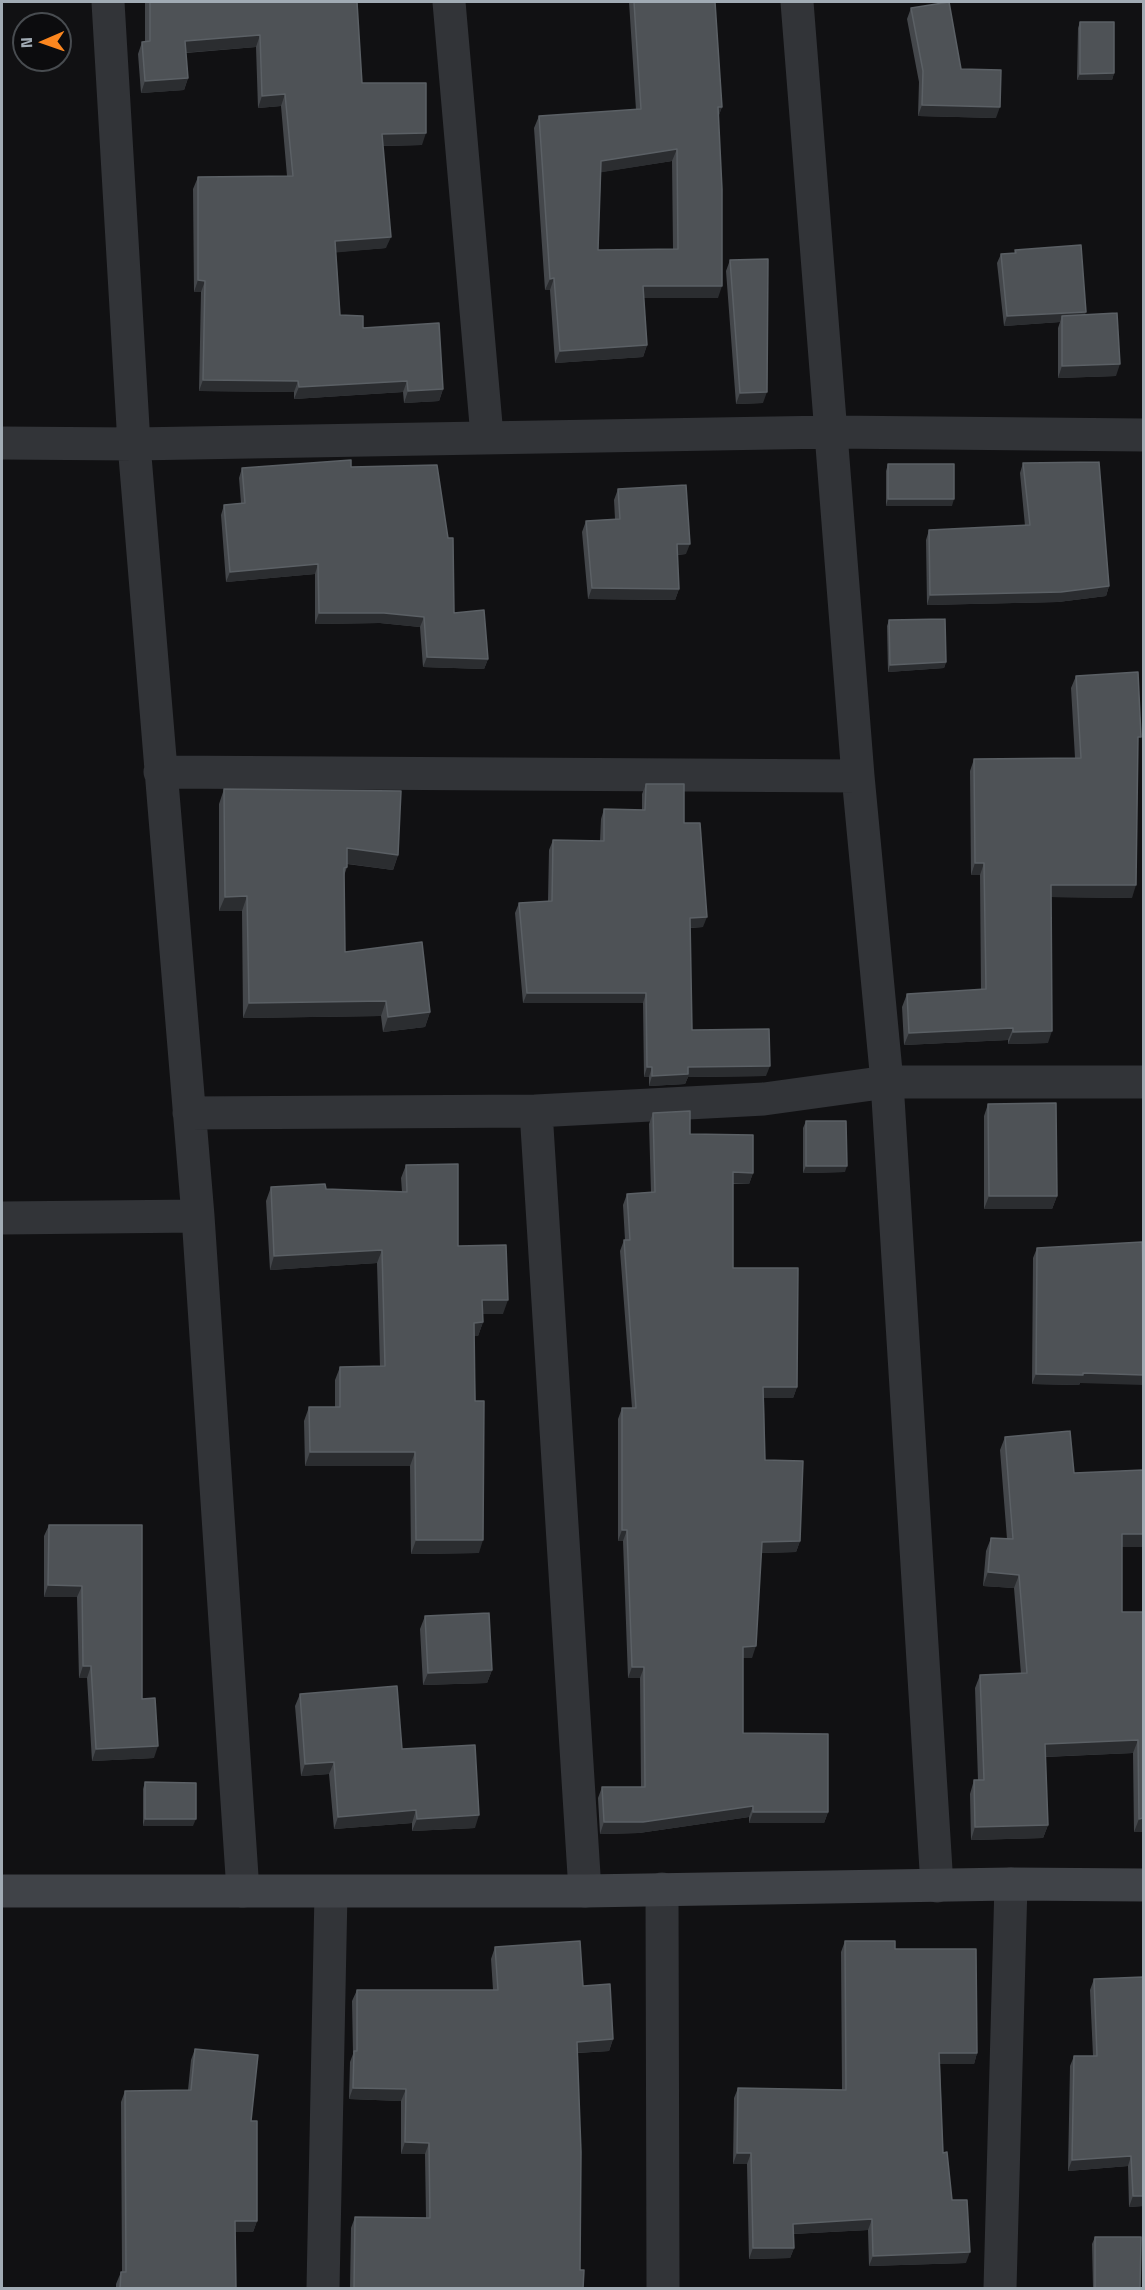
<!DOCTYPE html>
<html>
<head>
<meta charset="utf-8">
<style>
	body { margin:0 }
	#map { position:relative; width:1145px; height:2290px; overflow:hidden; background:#111113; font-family:"Titillium Web",sans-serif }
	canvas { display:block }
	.frame { position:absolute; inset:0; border:3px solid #a1abb4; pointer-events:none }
	.north { position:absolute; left:12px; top:12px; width:60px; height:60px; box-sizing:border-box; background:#0c0c0e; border:2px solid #484c50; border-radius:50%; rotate:268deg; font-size:16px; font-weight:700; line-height:24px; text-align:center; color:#a1abb4 }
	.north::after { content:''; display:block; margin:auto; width:21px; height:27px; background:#fd871f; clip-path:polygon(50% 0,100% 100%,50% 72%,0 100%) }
</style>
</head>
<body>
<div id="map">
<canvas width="1145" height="2290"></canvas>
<div class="frame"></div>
<div class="north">N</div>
</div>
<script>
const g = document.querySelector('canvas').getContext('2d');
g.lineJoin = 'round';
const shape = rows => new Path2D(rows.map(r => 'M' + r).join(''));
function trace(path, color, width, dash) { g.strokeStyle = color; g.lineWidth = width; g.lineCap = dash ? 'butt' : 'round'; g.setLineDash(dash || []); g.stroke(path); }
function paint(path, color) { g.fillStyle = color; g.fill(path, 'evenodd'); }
trace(shape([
	[108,2,134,444,198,1216,243,1891],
	[449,2,487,436],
	[797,2,858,776,887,1082,937,1886],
	[2,443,134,444,831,432,1144,435],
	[160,772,858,776],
	[536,1111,585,1891],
	[189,1113,536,1111,764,1099,887,1082,1144,1082],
	[2,1218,198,1216],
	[662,1889,663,2288],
	[323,2288,331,1892],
	[1000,2288,1011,1884]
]), '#323438', 33);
trace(shape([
	[2,1891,585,1891,1011,1884,1144,1885]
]), '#404348', 33);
paint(shape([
	[145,2,357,2,362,83,422,145,383,146,386,248,336,252,340,315,363,328,443,389,439,401,404,403,403,392,294,399,294,392,199,391,201,292,194,292,193,189,198,177,287,176,281,106,258,108,256,47,186,53,188,78,184,90,141,93,138,54,142,42,145,42],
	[629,2,715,2,722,107,718,117,718,298,644,298,647,345,643,357,555,363,550,290,545,290,534,128,539,116,636,110],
	[672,161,673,249,598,250,601,172],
	[911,8,961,69,996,118,918,116,919,82,907,19],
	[1080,22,1114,73,1112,80,1077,80,1078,28],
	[1015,250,1085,315,1116,376,1058,378,1058,328,1060,322,1004,326,997,263,1001,254,1014,253],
	[730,260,763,403,736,404,726,271],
	[1023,463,1109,586,1106,596,1058,602,927,605,926,540,929,530,1025,526,1020,473],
	[888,464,952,506,886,506,886,471],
	[351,467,454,613,488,659,484,669,423,667,420,627,380,623,315,624,315,574,226,582,221,515,224,505,241,503,239,478,242,468],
	[618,489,686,554,677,555,679,589,675,600,588,599,582,532,586,521,615,519,614,500],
	[889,620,946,662,944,668,888,672,887,626],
	[1076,676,1138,746,1132,898,1051,897,1048,1043,1008,1044,1008,1040,904,1045,902,1007,907,994,981,990,980,875,971,875,970,771,974,759,1075,758,1071,688],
	[646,784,684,823,703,927,690,928,692,1030,766,1076,688,1077,685,1084,649,1086,649,1077,644,1077,643,1003,523,1003,515,913,519,903,548,901,549,850,553,840,600,841,601,819,604,809,642,810,642,794],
	[224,789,398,855,393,870,347,864,347,867,344,876,345,952,430,1012,425,1027,383,1032,381,1016,243,1018,242,911,219,911,219,804],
	[988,1104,1057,1196,1052,1209,984,1209,984,1116],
	[653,1113,753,1173,749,1184,733,1184,733,1268,797,1387,793,1398,764,1398,765,1460,800,1541,796,1552,761,1553,752,1658,743,1658,743,1733,828,1812,824,1823,749,1823,749,1817,639,1833,600,1834,598,1798,602,1787,641,1787,640,1678,628,1678,623,1541,618,1541,618,1419,622,1408,632,1408,620,1251,624,1240,625,1240,623,1205,627,1194,651,1192,649,1124],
	[806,1121,845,1172,803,1173,803,1128],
	[406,1165,458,1246,503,1314,482,1314,483,1322,478,1336,474,1336,479,1553,411,1554,410,1466,305,1466,304,1421,309,1407,335,1407,335,1380,340,1367,380,1366,377,1263,270,1270,266,1201,271,1187,402,1192,401,1178],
	[1037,1248,1080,1383,1079,1385,1032,1384,1033,1258],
	[1005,1437,1074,1473,1143,1470,1143,1547,1122,1547,1122,1612,1143,1612,1143,1832,1134,1832,1133,1753,1045,1757,1048,1825,1043,1838,971,1840,970,1794,974,1780,978,1780,975,1688,980,1675,1021,1674,1014,1588,983,1586,986,1551,991,1538,1007,1539,1000,1450],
	[49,1525,142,1699,154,1758,92,1761,87,1678,79,1678,77,1597,44,1597,44,1536],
	[425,1616,492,1670,487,1683,423,1685,420,1629],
	[300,1694,402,1749,475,1828,412,1831,412,1823,334,1829,329,1774,301,1776,295,1706],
	[145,1782,193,1826,143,1826,143,1789],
	[845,1941,895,1949,977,2053,974,2064,940,2064,943,2153,952,2200,966,2263,869,2266,868,2230,793,2234,794,2248,790,2258,749,2259,747,2164,733,2164,734,2098,738,2088,842,2090,841,1952],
	[495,1947,583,1986,613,2039,609,2051,578,2053,580,2270,583,2289,350,2289,351,2228,355,2217,426,2218,425,2154,401,2154,401,2101,349,2099,350,2062,353,2054,352,2001,357,1990,493,1990,491,1959],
	[1143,1977,1143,2206,1129,2207,1128,2166,1068,2171,1070,2066,1074,2056,1093,2056,1090,1990,1094,1979],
	[195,2049,251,2121,257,2221,253,2232,235,2232,236,2289,116,2289,116,2284,121,2272,122,2272,121,2102,125,2091,188,2090,191,2060],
	[1095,2237,1140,2289,1093,2289,1092,2244]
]), '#44474b');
paint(shape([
	[260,35,256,47,181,53,185,41],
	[1114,73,1112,80,1077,80,1080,74],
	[188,78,184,90,141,93,145,81],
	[285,94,281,106,258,108,262,96],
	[922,105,1000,107,996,118,918,116],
	[718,107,722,107,718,118],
	[426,133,422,145,377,146,382,134],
	[677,149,672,161,597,173,601,161],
	[391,237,386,248,331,253,335,241],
	[554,278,550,290,545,290,550,279],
	[198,280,205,281,201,292,194,292],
	[643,286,722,286,718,298,639,298],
	[1086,312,1083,321,1062,316,1060,322,1004,326,1007,316],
	[647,345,643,357,555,363,560,351],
	[1120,364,1116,376,1058,378,1062,366],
	[203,380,298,381,294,392,199,391],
	[407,381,403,392,294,399,299,387],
	[443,389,439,401,404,403,408,391],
	[767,392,763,403,736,404,740,393],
	[888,499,954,499,952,506,886,506],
	[677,544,690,544,686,554,673,555],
	[318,564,315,574,226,582,230,572],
	[1109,586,1106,596,1058,602,927,605,930,595],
	[592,588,679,589,675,600,588,599],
	[319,613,384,613,424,617,420,627,380,623,315,624],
	[427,657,488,659,484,669,423,667],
	[946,662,944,668,888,672,890,665],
	[347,848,398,855,393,870,342,863],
	[975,863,984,863,980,875,971,875],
	[1051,885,1136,885,1132,898,1046,897],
	[247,896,242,911,219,911,225,897],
	[707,917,703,927,686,928,690,918],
	[527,993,646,993,643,1003,523,1003],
	[386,1001,381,1016,243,1018,249,1003],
	[430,1012,425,1027,383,1032,388,1017],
	[1013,1028,1008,1040,904,1045,909,1033],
	[1052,1031,1048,1043,1008,1044,1013,1032],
	[770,1066,766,1076,688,1077,685,1084,649,1086,652,1076,688,1067],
	[647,1067,652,1067,649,1077,644,1077],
	[806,1166,847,1166,845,1172,803,1173],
	[733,1172,753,1173,749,1184,729,1183],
	[989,1196,1057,1196,1052,1209,984,1209],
	[382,1250,377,1263,270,1270,274,1256],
	[482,1300,508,1300,503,1314,477,1314],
	[483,1322,478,1336,469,1336,474,1323],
	[1083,1373,1143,1375,1143,1385,1080,1383,1079,1385,1032,1384,1036,1374],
	[763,1387,797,1387,793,1398,759,1398],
	[310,1452,415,1452,410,1466,305,1466],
	[622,1530,627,1530,623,1541,618,1541],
	[1122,1534,1143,1534,1143,1547,1117,1547],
	[416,1540,483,1540,479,1553,411,1554],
	[800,1541,796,1552,758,1553,762,1542],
	[988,1572,1019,1575,1014,1588,983,1586],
	[48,1585,82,1586,77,1597,44,1597],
	[756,1646,752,1658,739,1658,743,1647],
	[83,1666,91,1666,87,1678,79,1678],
	[632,1667,644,1667,640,1678,628,1678],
	[492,1670,487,1683,423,1685,428,1673],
	[1138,1740,1133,1753,1040,1757,1045,1744],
	[158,1746,154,1758,92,1761,96,1749],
	[334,1762,329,1774,301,1776,305,1764],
	[753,1806,749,1817,639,1833,600,1834,604,1822],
	[416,1810,412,1823,334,1829,338,1817],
	[753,1812,828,1812,824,1823,749,1823],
	[479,1815,475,1828,412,1831,417,1819],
	[1143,1818,1143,1832,1134,1832,1139,1819],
	[145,1819,196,1819,193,1826,143,1826],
	[1048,1825,1043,1838,971,1840,975,1827],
	[613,2039,609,2051,573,2053,577,2042],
	[939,2053,977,2053,974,2064,935,2064],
	[353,2088,406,2089,401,2101,349,2099],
	[405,2142,429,2143,425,2154,401,2154],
	[737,2153,751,2153,747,2164,733,2164],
	[1131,2156,1128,2166,1068,2171,1072,2160],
	[1133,2196,1143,2196,1143,2206,1129,2207],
	[872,2219,868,2230,790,2234,793,2224],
	[235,2221,257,2221,253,2232,231,2232],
	[753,2248,794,2248,790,2258,749,2259],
	[970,2252,966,2263,869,2266,873,2256]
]), '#2b2d30');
const building = shape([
	[150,2,357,2,362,83,426,83,426,133,382,134,391,237,335,241,340,315,363,316,363,328,439,323,443,389,408,391,407,381,299,387,298,381,203,380,205,281,198,280,198,177,293,176,285,94,262,96,260,35,185,41,188,78,145,81,142,42,150,41,150,2],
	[634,2,715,2,722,107,718,107,722,189,722,286,643,286,647,345,560,351,554,278,550,279,539,116,641,109,634,2],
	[677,149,678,249,598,250,601,161,677,149],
	[949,2,961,69,1001,70,1000,107,922,105,923,71,911,8,949,2],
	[1080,22,1114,22,1114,73,1080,74,1080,22],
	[1081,245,1086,312,1007,316,1001,254,1016,253,1015,250,1081,245],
	[768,259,767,392,740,393,730,260,768,259],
	[1117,313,1120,364,1062,366,1062,316,1117,313],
	[351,460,351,467,437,465,448,538,453,538,454,613,484,610,488,659,427,657,424,617,384,613,319,613,318,564,230,572,224,505,245,503,242,468,351,460],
	[1099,462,1109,586,1061,592,930,595,929,530,1030,525,1023,463,1099,462],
	[888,464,954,464,954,499,888,499,888,464],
	[686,485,690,544,677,544,679,589,592,588,586,521,620,519,618,489,686,485],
	[945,619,946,662,890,665,889,620,945,619],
	[1138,672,1141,737,1138,737,1136,885,1051,885,1052,1031,1013,1032,1013,1028,909,1033,907,994,986,989,984,863,975,863,974,759,1081,758,1076,676,1138,672],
	[646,784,684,784,684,823,700,823,707,917,690,918,692,1030,769,1029,770,1066,688,1067,688,1074,652,1076,652,1067,647,1067,646,993,527,993,519,903,552,901,553,840,604,841,604,809,645,810,646,784],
	[224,789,401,791,398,855,347,848,347,867,344,868,345,952,422,942,430,1012,388,1017,386,1001,249,1003,247,896,225,897,224,789],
	[1056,1103,1057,1196,989,1196,988,1104,1056,1103],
	[690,1111,690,1134,753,1135,753,1173,733,1172,733,1268,798,1268,797,1387,763,1387,765,1460,803,1461,800,1541,762,1542,756,1646,743,1647,743,1733,828,1734,828,1812,753,1812,753,1806,643,1822,604,1822,602,1787,645,1787,644,1667,632,1667,627,1530,622,1530,622,1408,636,1408,624,1240,630,1240,627,1194,655,1192,653,1113,690,1111],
	[806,1121,846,1121,847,1166,806,1166,806,1121],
	[458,1164,458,1246,506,1245,508,1300,482,1300,483,1322,474,1323,475,1401,484,1401,483,1540,416,1540,415,1452,310,1452,309,1407,340,1407,340,1367,385,1366,382,1250,274,1256,271,1187,325,1184,326,1189,407,1192,406,1165,458,1164],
	[1142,1242,1143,1273,1143,1375,1083,1373,1083,1375,1036,1374,1037,1248,1142,1242],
	[1070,1431,1074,1473,1143,1470,1143,1534,1122,1534,1122,1612,1143,1612,1143,1818,1139,1819,1138,1740,1045,1744,1048,1825,975,1827,974,1780,984,1780,980,1675,1027,1673,1019,1575,988,1572,991,1538,1013,1539,1005,1437,1070,1431],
	[49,1525,142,1525,142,1699,155,1698,158,1746,96,1749,91,1666,83,1666,82,1586,48,1585,49,1525],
	[489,1613,492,1670,428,1673,425,1616,489,1613],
	[397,1686,402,1749,475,1745,479,1815,417,1819,416,1810,338,1817,334,1762,305,1764,300,1694,397,1686],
	[145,1782,196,1783,196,1819,145,1819,145,1782],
	[580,1941,583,1986,610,1984,613,2039,577,2042,581,2152,580,2270,584,2270,583,2289,354,2289,355,2217,430,2218,429,2143,405,2142,406,2089,353,2088,354,2051,357,2051,357,1990,498,1990,495,1947,580,1941],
	[845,1941,895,1941,895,1949,976,1949,977,2053,939,2053,943,2153,947,2152,952,2200,967,2200,970,2252,873,2256,872,2219,793,2224,794,2248,753,2248,751,2153,737,2153,738,2088,846,2090,845,1941],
	[1143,1977,1143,2196,1133,2196,1131,2156,1072,2160,1074,2056,1097,2056,1094,1979,1143,1977],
	[195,2049,258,2055,251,2121,257,2121,257,2221,235,2221,236,2289,120,2289,121,2272,126,2272,125,2091,191,2090,195,2049],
	[1095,2237,1141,2237,1140,2289,1095,2289,1095,2237]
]);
paint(building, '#4e5256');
trace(building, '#5b6065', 1.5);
</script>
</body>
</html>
